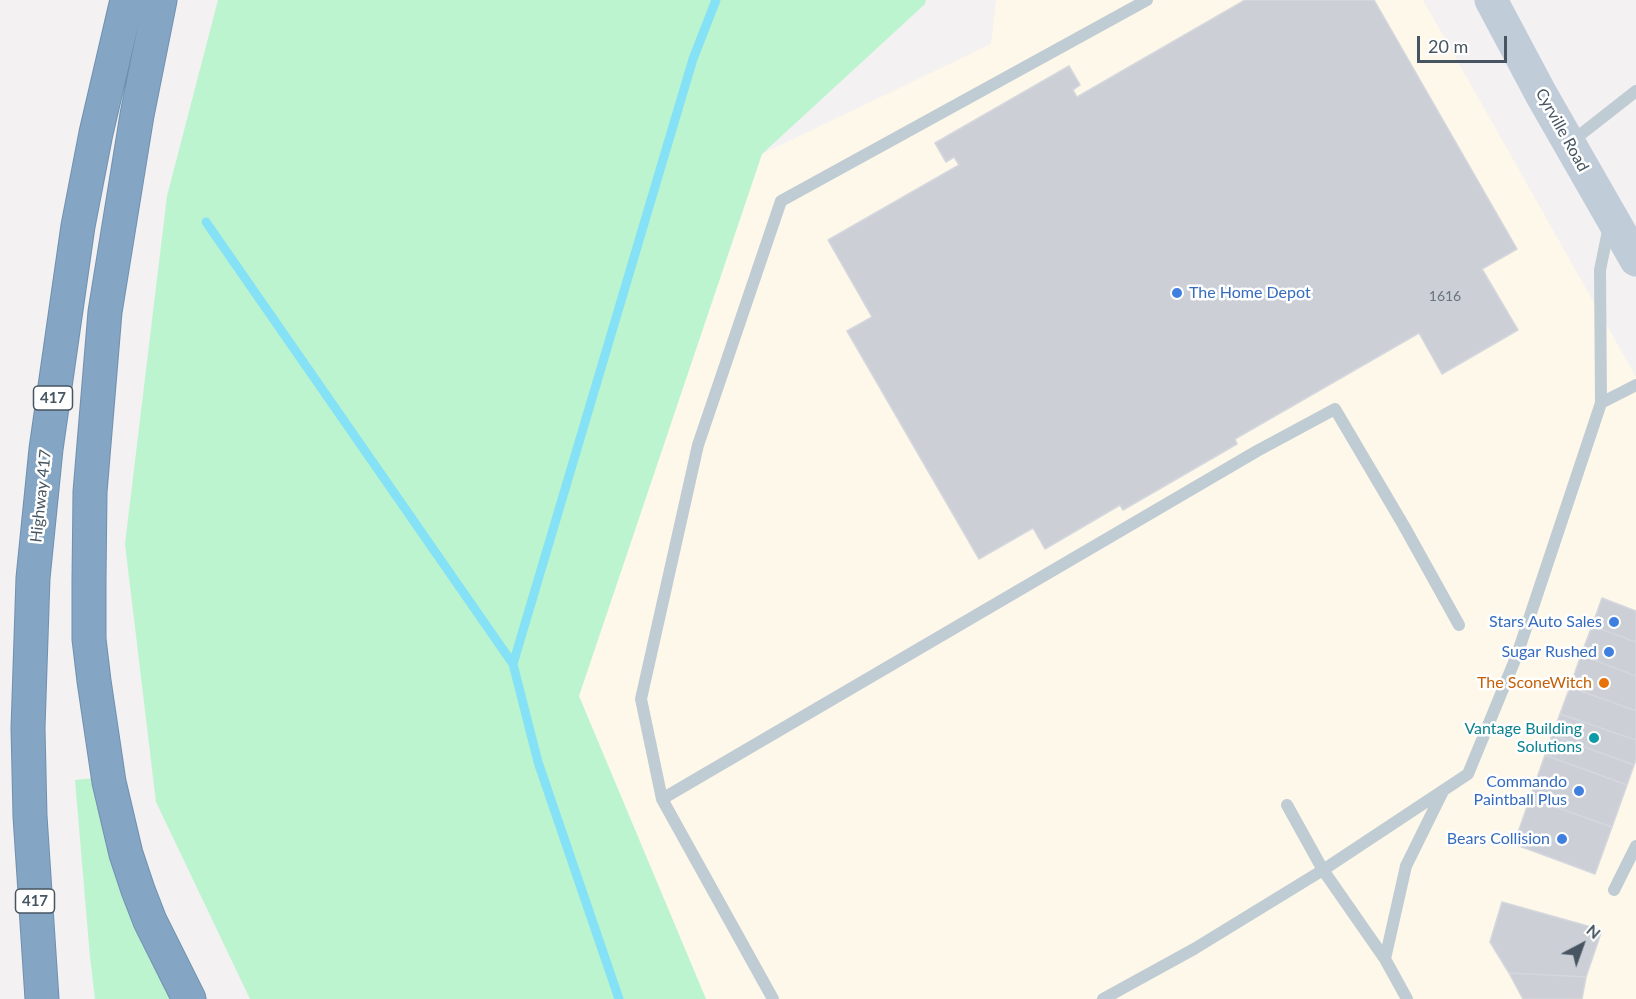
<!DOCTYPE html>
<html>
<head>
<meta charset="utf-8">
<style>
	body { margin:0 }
	#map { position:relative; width:1636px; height:999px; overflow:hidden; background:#f3f1f1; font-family:Lato,sans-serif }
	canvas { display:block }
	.north { position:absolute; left:1552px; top:915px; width:60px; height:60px; -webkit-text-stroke:4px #fff; paint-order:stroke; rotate:41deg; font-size:16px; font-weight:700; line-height:24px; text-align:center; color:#465561 }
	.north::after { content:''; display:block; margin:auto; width:21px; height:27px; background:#465561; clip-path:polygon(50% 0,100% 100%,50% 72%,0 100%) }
	.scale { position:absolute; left:1417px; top:36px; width:90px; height:27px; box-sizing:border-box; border:3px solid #465561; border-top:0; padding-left:8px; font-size:18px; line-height:21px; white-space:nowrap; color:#465561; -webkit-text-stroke:4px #fff; paint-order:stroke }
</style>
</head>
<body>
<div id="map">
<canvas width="1636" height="999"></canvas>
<div class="north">N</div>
<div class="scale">20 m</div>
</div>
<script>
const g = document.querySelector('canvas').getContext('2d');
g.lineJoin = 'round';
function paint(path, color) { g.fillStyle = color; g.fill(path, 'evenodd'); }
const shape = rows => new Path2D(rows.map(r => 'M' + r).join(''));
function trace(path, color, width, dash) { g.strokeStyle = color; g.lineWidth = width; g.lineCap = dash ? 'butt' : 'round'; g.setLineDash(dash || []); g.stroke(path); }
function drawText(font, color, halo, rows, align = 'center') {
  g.font = font + ' Lato,sans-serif'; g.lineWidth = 5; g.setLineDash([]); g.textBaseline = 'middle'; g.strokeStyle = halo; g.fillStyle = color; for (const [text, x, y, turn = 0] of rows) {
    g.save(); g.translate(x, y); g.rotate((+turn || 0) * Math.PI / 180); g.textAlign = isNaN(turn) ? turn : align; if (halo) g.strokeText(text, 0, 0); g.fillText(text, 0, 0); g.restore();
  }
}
paint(shape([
	[996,0,1423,0,1636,377,1636,999,706,999,579,696,762,154,991,44]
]), '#fef8ea');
paint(shape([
	[218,0,926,0,925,4,762,154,579,696,706,999,250,999,156,802,125,544,167,196],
	[94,778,113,858,170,999,95,999,90,957,75,780]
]), '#bcf4d0');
trace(shape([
	[206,222,513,664],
	[619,999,538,762,513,664,693,59,716,0]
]), '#85e1f5', 9);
const building = shape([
	[1245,0,1374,0,1517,249,1482,269,1518,330,1442,374,1419,333,1235,439,1237,444,1123,510,1120,505,1045,549,1033,528,979,559,847,331,872,317,828,240,959,165,954,157,946,162,935,143,1069,66,1080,85,1073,90,1077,97,1245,0],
	[1602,598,1636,611,1636,642,1592,626,1602,598],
	[1592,626,1636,642,1636,676,1581,655,1592,626],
	[1581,655,1636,676,1636,711,1570,687,1581,655],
	[1570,687,1636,711,1636,740,1560,714,1570,687],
	[1560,714,1636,740,1636,760,1634,765,1552,735,1560,714],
	[1552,735,1634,765,1627,785,1545,755,1552,735],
	[1545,755,1627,785,1612,827,1530,798,1545,755],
	[1530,798,1612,827,1595,874,1514,844,1530,798],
	[1502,902,1602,930,1586,977,1509,973,1490,942,1502,902],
	[1509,973,1586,977,1582,999,1523,999,1509,973]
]);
paint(building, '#ccd0d6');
trace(building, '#d4d7dd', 1.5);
const motorway = shape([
	[160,0,137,115,105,312,90,492,89,580,89,639,94,681,109,782,126,854,138,890,150,921,189,999],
	[42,999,30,816,28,728,33,578,46,449,78,226,96,133,127,0]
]);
trace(motorway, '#6f90b0', 35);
trace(shape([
	[1571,142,1636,91],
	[1601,403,1636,385],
	[662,799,641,699,698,445,781,201,1147,0],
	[1287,805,1323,870,1385,959,1407,999],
	[1614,890,1636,846],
	[1385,959,1406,866,1443,791],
	[773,999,662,799,1257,451,1335,409,1404,526,1459,625],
	[1103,999,1194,949,1323,870,1468,774,1517,655,1601,403,1600,270,1609,226]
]), '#c0ccd4', 12);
trace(shape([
	[1491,0,1541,94,1636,260]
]), '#c0cdd9', 33);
trace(motorway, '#84a5c4', 33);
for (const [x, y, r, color] of [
	[1177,293,6,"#3f7fe0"],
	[1614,622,6,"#3f7fe0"],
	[1609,652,6,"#3f7fe0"],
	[1604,683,6,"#e8710a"],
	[1594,738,6,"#0f9aa8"],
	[1579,791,6,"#3f7fe0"],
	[1562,839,6,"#3f7fe0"]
]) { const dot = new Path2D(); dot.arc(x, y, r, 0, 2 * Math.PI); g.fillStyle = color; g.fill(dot); trace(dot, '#fff', 2); }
drawText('14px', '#68747e', null, [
	["1616",1445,296]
]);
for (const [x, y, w] of [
	[53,398,39],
	[35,901,39]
]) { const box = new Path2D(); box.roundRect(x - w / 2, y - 12, w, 24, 4.5); g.fillStyle = '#fff'; g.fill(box); trace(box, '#465561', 1.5); }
drawText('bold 15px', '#465561', null, [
	["417",53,398],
	["417",35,901]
]);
drawText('16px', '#465561', '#fff', [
	["Cyrville Road",1562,130,61],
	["Highway 417",41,496,-84]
]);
drawText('16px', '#366cbe', '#fff', [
	["The Home Depot",1189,293,"left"],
	["Stars Auto Sales",1602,622],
	["Sugar Rushed",1597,652],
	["Commando",1567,782],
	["Paintball Plus",1567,800],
	["Bears Collision",1550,839]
], 'right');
drawText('16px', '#c56008', '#fff', [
	["The SconeWitch",1592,683]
], 'right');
drawText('16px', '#0d838f', '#fff', [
	["Vantage Building",1582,729],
	["Solutions",1582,747]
], 'right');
</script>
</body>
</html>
